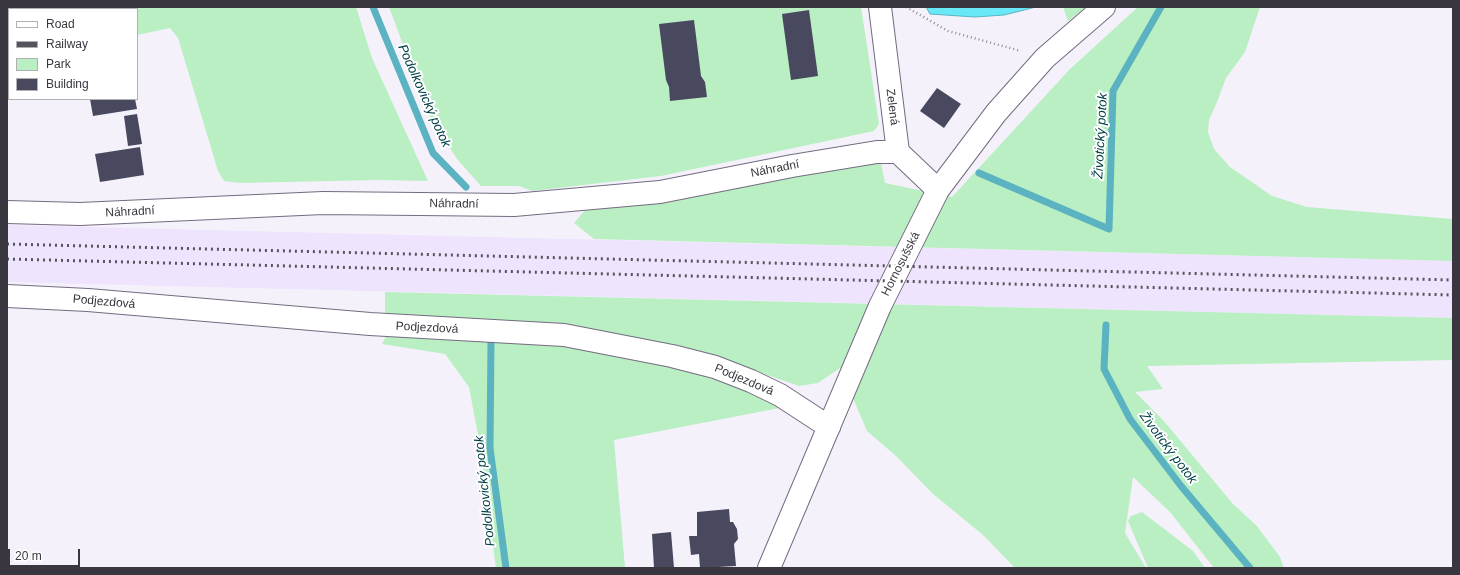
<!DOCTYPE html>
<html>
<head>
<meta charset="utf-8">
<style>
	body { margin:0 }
	#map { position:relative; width:1460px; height:575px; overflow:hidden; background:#f5f1fb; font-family:Arial,sans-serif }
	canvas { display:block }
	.frame { position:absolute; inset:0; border:8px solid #3a3640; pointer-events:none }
	.legend { position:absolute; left:8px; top:8px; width:130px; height:92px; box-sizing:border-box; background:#fff; border:1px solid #b0afb3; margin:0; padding:5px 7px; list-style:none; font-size:12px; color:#3a3640 }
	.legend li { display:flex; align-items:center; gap:8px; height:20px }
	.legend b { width:20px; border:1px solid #b0afb3 }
	.scale { position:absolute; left:8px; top:549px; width:72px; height:18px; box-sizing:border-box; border:2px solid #3a3640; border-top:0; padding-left:5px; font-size:12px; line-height:14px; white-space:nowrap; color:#3a3640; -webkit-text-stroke:3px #fff; paint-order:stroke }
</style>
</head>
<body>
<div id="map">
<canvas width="1460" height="575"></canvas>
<div class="frame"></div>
<ul class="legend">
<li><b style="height:5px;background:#fff"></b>Road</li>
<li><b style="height:5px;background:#57535d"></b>Railway</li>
<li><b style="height:11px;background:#b9efc2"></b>Park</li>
<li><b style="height:11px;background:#48495e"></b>Building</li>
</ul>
<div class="scale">20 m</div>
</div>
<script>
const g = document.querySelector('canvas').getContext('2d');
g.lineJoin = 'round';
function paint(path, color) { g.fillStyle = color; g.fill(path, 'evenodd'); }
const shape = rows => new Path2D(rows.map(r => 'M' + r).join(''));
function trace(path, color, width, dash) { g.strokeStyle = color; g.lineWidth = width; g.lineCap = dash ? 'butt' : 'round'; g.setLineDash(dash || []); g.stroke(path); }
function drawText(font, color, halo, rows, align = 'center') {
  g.font = font + ' Arial,sans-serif'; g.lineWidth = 4; g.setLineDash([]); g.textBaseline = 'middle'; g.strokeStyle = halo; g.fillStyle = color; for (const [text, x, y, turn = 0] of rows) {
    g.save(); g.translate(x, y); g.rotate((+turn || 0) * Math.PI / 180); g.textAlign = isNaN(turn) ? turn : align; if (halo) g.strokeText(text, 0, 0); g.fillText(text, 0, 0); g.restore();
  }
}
paint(shape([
	[7,225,1453,261,1453,318,7,282]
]), '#eee4fd');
paint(shape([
	[7,7,356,7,372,58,428,181,377,180,240,183,224,181,218,171,178,38,170,28,137,35,137,9,9,9,9,64,7,65],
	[389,7,861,7,879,124,874,131,661,176,532,191,519,186,481,186,457,159,430,117],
	[1063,7,1086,7,1068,21],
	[1138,7,1260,7,1245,52,1226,78,1217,102,1209,120,1208,132,1214,149,1230,167,1272,196,1307,207,1453,219,1453,261,594,239,574,223,585,210,612,202,851,161,881,163,885,183,952,197,1070,69],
	[385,292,1453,318,1453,360,1147,366,1163,389,1135,392,1163,420,1233,504,1257,526,1280,557,1284,568,1214,568,1170,512,1133,477,1125,533,1146,568,1015,568,983,535,932,493,896,456,867,431,840,368,818,383,799,386,750,369,790,406,614,440,625,568,496,568,478,435,469,387,445,354,382,344,385,338],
	[1142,512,1193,551,1205,568,1148,568,1128,521,1131,516]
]), '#b9efc2');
const water = shape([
	[926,7,1036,7,1004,15,975,17,930,14,926,7]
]);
paint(water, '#69e9f8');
trace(water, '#5bb3c1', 1);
trace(shape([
	[373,7,433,153,466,187],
	[979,173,1109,229,1113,91,1161,7],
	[1106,325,1104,369,1130,419,1181,486,1250,568],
	[491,339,490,448,506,568]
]), '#5bb3c1', 7);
paint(shape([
	[809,10,818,76,791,80,782,14],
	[694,20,701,76,705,82,707,97,670,101,669,87,666,80,659,24],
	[937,88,961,104,944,128,920,111],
	[90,99,135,99,137,109,93,116],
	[137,114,142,144,128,146,124,116],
	[140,147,144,175,100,182,95,154],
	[729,509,730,522,733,522,737,529,738,539,734,544,736,566,700,568,699,554,691,555,689,536,697,536,697,512],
	[671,532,674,568,654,568,652,534]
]), '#48495e');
const street = shape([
	[880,7,898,152,938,190],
	[7,212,80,214,323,203,514,205,660,192,792,166,877,152,898,152],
	[7,296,88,300,370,324,564,335,672,356,715,367,751,381,780,395,829,427]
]);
const secondary = shape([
	[769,568,880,306,938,190,996,113,1045,58,1104,7]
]);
trace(street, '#746b81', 24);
trace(secondary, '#746b81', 24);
trace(shape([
	[906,7,948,31,1021,51]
]), '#908c96', 2.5, [1, 3]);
trace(street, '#fff', 22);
trace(secondary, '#fff', 22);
trace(shape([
	[7,244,1453,280],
	[7,259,1453,295]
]), '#57535d', 3, [2, 4]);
drawText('12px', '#3a3640', '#fff', [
	["Zelená",892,107,83],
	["Náhradní",775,169,-11],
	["Náhradní",454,204,1],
	["Náhradní",130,212,-3],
	["Hornosušská",901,264,-63],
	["Podjezdová",104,302,5],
	["Podjezdová",427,328,3],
	["Podjezdová",744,380,23]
]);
drawText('italic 13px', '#004046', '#fff', [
	["Podolkovický potok",424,96,66],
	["Životický potok",1101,136,-87],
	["Životický potok",1168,448,53],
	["Podolkovický potok",485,491,-96]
]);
</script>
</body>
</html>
